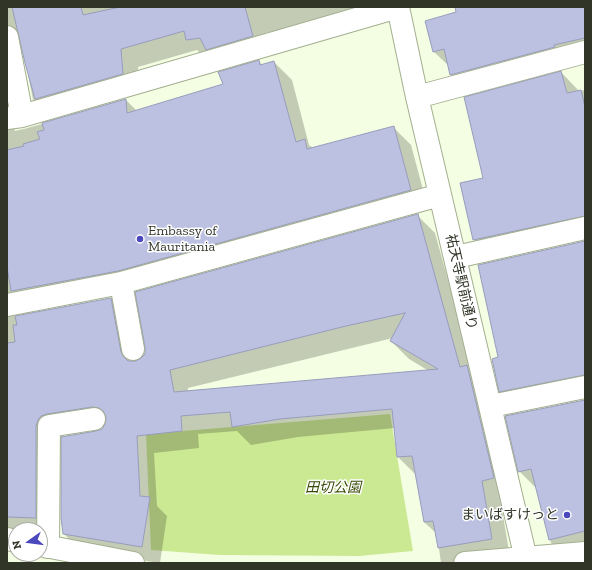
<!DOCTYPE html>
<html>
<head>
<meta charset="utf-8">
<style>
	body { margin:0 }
	#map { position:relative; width:592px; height:570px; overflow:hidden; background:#f4fee3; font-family:"Zilla Slab",serif }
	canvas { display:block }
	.frame { position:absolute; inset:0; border:8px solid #303528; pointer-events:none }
	.north { position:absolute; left:8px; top:522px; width:40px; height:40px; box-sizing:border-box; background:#fff; border:1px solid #acaea9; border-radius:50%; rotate:256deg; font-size:11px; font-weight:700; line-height:16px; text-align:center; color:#303528 }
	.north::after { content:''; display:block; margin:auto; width:14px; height:18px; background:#4b48be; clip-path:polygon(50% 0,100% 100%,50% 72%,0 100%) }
</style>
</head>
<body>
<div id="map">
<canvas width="592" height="570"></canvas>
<div class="frame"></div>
<div class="north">N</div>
</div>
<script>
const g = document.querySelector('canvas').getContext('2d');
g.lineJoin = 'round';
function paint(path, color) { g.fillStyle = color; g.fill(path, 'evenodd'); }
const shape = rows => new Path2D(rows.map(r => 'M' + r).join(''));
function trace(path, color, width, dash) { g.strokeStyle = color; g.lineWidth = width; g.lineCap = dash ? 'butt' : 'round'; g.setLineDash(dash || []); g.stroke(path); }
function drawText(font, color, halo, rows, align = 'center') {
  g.font = font + ' "Zilla Slab","Noto Sans JP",serif'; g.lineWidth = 3; g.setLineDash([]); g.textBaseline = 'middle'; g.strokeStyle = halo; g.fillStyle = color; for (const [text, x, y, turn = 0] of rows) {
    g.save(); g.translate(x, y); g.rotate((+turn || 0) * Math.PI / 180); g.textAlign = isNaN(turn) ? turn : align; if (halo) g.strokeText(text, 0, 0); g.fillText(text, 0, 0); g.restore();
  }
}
paint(shape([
	[390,414,413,551,359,556,220,555,151,550,146,434]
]), '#cbe993');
paint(shape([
	[7,7,378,7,379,11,265,33,270,54,205,58,197,50,138,67,141,92,51,118,33,100,22,43,17,45,17,126,14,131,24,129,126,100,137,111,225,84,259,61,263,66,274,62,292,80,309,145,313,148,393,127,411,145,428,208,17,313,14,317,111,299,129,317,137,362,417,215,435,233,474,373,511,496,500,498,511,563,441,563,437,534,424,522,416,475,398,457,395,428,298,437,251,445,237,431,198,434,199,448,154,453,157,506,167,516,160,563,82,552,64,534,96,432,102,430,106,425,65,431,60,433,40,530,16,530,7,533],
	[393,338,391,341,409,359,429,371,188,392,188,388],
	[456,7,585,7,585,60,469,93,451,75,450,67,434,52,458,13],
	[561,72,579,91,585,90,585,237,492,258,474,240,461,183,484,178],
	[585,242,585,396,518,409,500,391,499,358],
	[585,401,585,560,569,561,551,543,537,489,519,471]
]), '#0003');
const building = shape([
	[12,7,81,7,83,15,120,7,245,7,253,36,206,50,200,38,186,40,184,31,121,49,123,74,35,99,25,63,12,7],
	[455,7,585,7,585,38,554,45,555,47,450,75,444,49,433,52,425,21,456,12,455,7],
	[259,60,260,65,274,61,296,142,305,139,307,149,394,126,411,190,118,271,11,291,7,267,7,150,24,146,23,144,40,139,37,132,44,130,42,123,126,99,127,113,223,84,218,72,259,60],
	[561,71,567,93,581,90,585,107,585,216,473,240,460,183,483,178,464,97,561,71],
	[418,214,460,367,467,365,494,478,482,481,492,539,438,548,433,521,424,522,412,456,397,457,392,409,280,419,232,427,230,412,181,416,182,431,137,436,140,496,150,497,142,547,63,534,61,518,61,437,96,431,102,429,105,424,106,417,103,411,99,408,92,407,47,414,41,416,38,420,36,426,36,518,7,517,7,343,15,342,13,325,17,325,15,316,111,298,121,352,124,357,128,361,136,361,141,358,145,354,145,347,135,292,418,214],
	[405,313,390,341,438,369,174,392,170,370,346,326,405,313],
	[585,241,585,375,499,392,492,359,498,357,478,265,585,241],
	[585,400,585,531,549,540,531,469,518,472,505,416,585,400]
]);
paint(building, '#bcc1e2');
trace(building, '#979cbb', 1);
const minor = shape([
	[398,7,417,97,527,563],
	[7,37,22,116],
	[417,97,585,52],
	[7,118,22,116,398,7],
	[456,257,585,228],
	[121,283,133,349],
	[7,305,121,283,440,195],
	[491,406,585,387],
	[7,539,16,541],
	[40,545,133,563],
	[48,547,49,426,94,419],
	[465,563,585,553]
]);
trace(minor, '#a3af90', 24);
trace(minor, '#fff', 22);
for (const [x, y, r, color] of [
	[140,239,4,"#4b48be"],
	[567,515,4,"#4b48be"]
]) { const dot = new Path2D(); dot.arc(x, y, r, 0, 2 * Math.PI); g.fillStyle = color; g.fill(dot); trace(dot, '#fff', 1.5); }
drawText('14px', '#303528', '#fff', [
	["Embassy of",148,231],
	["Mauritania",148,247],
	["まいばすけっと",559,515,"right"]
], 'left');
drawText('14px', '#303528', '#fff', [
	["祐天寺駅前通り",461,282,77]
]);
drawText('italic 14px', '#384a06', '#fff', [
	["田切公園",333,488]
]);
</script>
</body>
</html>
